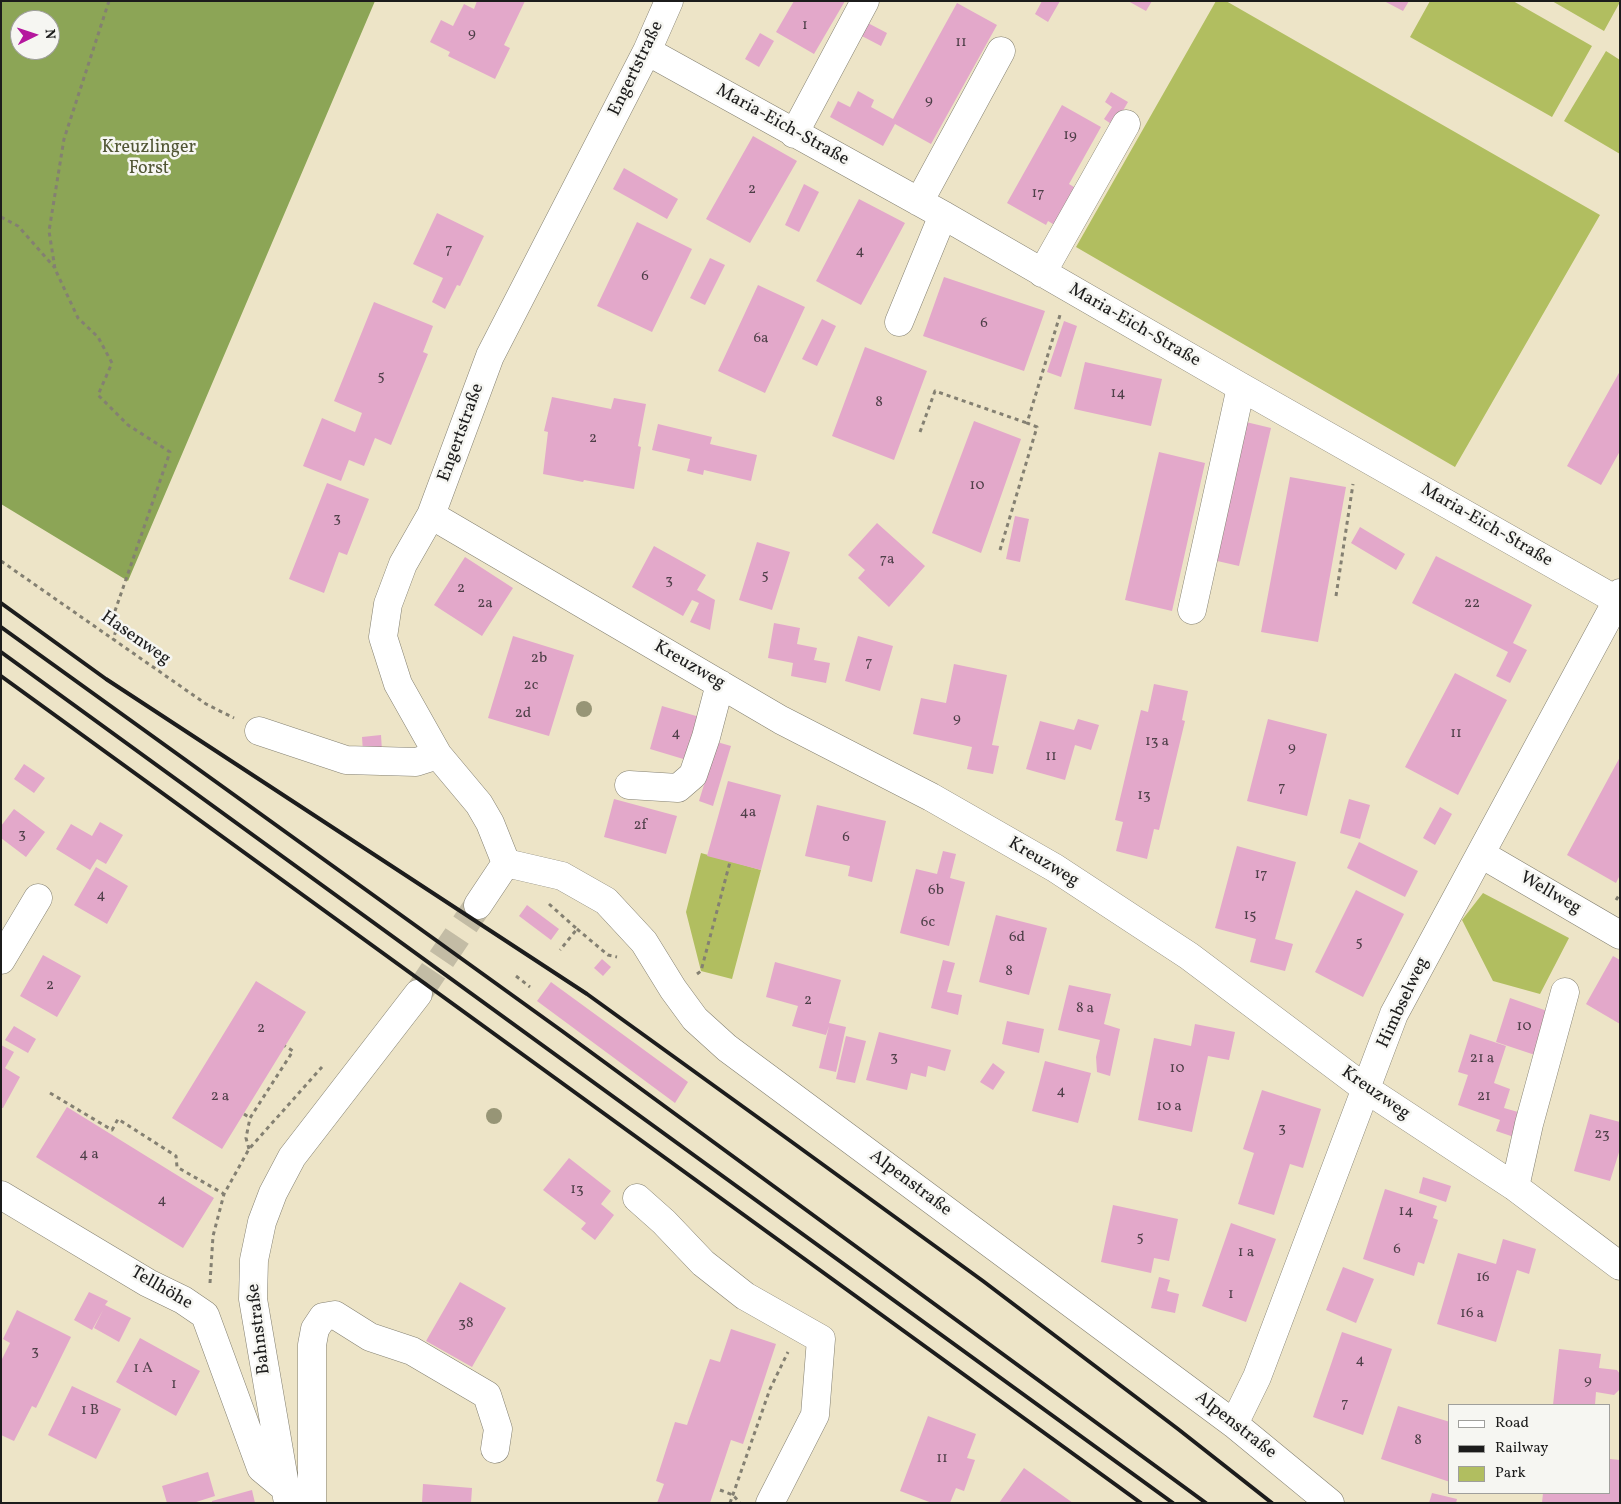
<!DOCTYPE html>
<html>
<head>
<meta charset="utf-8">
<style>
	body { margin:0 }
	#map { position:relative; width:1621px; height:1504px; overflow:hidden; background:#ede4c7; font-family:Vollkorn,serif }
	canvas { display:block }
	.frame { position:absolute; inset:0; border:2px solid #1c1c1c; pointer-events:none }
	.legend { position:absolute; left:1448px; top:1404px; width:162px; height:90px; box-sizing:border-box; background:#f6f6f2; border:1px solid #9f9f9c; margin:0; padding:6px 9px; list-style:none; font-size:15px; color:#1c1c1c }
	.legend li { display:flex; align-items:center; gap:10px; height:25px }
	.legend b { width:25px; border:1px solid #9f9f9c }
	.north { position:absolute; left:10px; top:10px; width:50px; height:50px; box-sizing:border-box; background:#f6f6f2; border:1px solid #9f9f9c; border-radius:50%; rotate:86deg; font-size:14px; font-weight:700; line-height:20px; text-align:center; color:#1c1c1c }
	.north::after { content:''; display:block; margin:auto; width:18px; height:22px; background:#b5179e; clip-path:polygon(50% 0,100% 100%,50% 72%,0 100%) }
</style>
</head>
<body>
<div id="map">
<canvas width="1621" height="1504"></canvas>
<div class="frame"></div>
<ul class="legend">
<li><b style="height:6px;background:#fff"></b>Road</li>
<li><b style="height:6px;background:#1c1c1c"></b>Railway</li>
<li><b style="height:14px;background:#b1be60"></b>Park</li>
</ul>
<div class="north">N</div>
</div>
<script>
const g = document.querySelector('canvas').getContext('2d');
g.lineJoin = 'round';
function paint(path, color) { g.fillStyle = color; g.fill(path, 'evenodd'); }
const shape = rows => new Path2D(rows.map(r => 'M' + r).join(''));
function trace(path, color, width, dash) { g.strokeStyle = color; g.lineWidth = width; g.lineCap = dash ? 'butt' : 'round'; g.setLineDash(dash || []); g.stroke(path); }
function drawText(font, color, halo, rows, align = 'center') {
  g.font = font + ' Vollkorn,serif'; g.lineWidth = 5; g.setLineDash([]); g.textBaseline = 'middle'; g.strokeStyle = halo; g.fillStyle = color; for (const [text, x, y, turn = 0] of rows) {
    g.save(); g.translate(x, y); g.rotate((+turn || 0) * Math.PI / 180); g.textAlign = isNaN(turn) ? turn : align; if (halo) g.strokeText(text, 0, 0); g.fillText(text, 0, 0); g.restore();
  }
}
paint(shape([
	[1216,1,1226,1,1600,215,1455,467,1076,247],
	[1430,1,1513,1,1592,46,1552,117,1410,37],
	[1552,1,1620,1,1620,2,1604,31],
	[1606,51,1620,60,1620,154,1564,121],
	[701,853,761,870,732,979,701,971,686,912],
	[1483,893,1569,938,1540,994,1493,981,1462,920]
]), '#b1be60');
paint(shape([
	[1,1,375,1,128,581,1,504],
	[20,20,50,20,50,50,20,50]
]), '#8ca556');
paint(shape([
	[477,1,525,1,504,45,510,48,495,79,448,56,450,52,430,42,441,20,453,26,464,4,474,9],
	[794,1,845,1,814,54,776,32],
	[1042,1,1060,1,1048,22,1035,14],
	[1128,1,1152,1,1146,11],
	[1384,1,1409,1,1403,11],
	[957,3,997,25,931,144,895,124,883,146,830,117,838,101,850,107,858,91,874,100,871,107,893,119],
	[864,21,887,33,881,46,858,34],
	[760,33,774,41,759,67,745,59],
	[1111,92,1128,102,1114,126,1104,119,1112,107,1105,102],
	[1062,105,1101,127,1069,184,1079,190,1058,227,1048,221,1046,225,1007,203],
	[753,136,797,161,750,243,706,219],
	[624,168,678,199,667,219,613,189],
	[804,184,819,192,799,232,785,225],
	[859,199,905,223,861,305,816,281],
	[437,213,484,236,460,286,457,285,445,309,432,302,443,278,413,264],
	[637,222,692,249,652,332,597,306],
	[710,258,725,265,705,305,690,298],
	[944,277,1045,311,1024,371,923,336],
	[758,285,805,307,765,393,718,371],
	[374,302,433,326,423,352,428,354,391,445,375,438,364,466,349,460,341,481,303,466,322,418,355,432,362,413,334,401],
	[822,319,836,326,817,366,802,359],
	[1064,321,1077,326,1061,377,1047,372],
	[865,347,927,371,894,460,832,436],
	[1085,362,1162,379,1151,426,1074,409],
	[1620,371,1620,451,1601,485,1567,466],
	[552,397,611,409,614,398,646,404,638,446,641,447,634,489,584,480,583,482,543,474,548,432,544,431],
	[974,421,1021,439,981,553,932,533],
	[1246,422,1271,428,1239,566,1213,560],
	[658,424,712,437,710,444,757,455,751,481,704,470,703,475,687,471,690,459,652,450],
	[1159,452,1205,463,1172,611,1125,600],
	[1290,477,1346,487,1318,642,1261,632],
	[327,483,369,499,347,555,339,552,324,593,289,579],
	[1015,516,1029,519,1020,562,1006,559],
	[877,523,925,566,889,607,858,578,865,570,848,555],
	[1360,527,1405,554,1396,570,1351,543],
	[757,542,790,552,772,610,739,600],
	[654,546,706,575,697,590,715,600,710,630,690,622,699,603,692,600,683,616,632,587],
	[1436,556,1532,605,1513,643,1527,650,1510,683,1496,676,1508,652,1412,603],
	[465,557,513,588,482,636,434,605],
	[774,623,800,628,797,644,817,648,814,660,830,663,826,683,791,676,793,663,768,658],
	[513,636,574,655,549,736,488,718],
	[858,636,893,646,880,691,845,681],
	[954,664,1007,675,992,745,999,746,993,774,967,769,972,747,913,734,921,698,946,703],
	[1455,673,1507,700,1458,795,1405,767],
	[1154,684,1188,691,1182,720,1185,721,1159,830,1154,829,1147,859,1116,851,1123,822,1115,820,1141,710,1148,712],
	[662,706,703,718,690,761,650,749],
	[1078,719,1099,725,1091,750,1075,745,1065,780,1026,769,1040,721,1074,730],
	[1268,719,1327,734,1307,816,1247,801],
	[381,735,382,751,363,752,362,737],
	[717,742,731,746,713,806,699,801],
	[1620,757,1620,875,1616,883,1567,855],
	[24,764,45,778,34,793,14,779],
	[728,781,781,795,761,870,707,856],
	[614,799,677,816,666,854,604,837],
	[1349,799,1370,805,1360,839,1340,833],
	[817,805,886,821,872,882,848,876,850,866,805,856],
	[1440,807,1452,814,1435,845,1423,838],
	[14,809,45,832,26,857,1,838,1,826],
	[100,822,123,835,106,864,97,859,90,870,56,849,71,824,92,836],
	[1359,842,1418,871,1405,897,1347,868],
	[1237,846,1296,862,1275,939,1293,944,1285,971,1250,962,1256,939,1215,928],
	[943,851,956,854,950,878,965,882,949,946,900,933,916,869,937,874],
	[96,867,128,886,107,924,74,905],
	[1356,890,1404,914,1363,997,1315,972],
	[527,905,559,929,551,940,519,916],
	[996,915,1047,928,1029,995,979,982],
	[43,955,81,976,57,1017,20,996],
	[1613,956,1620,960,1620,1024,1586,1004],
	[602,959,611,967,603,976,594,968],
	[943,960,955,963,947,992,962,995,958,1015,931,1008],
	[775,962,841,980,829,1023,846,1027,836,1072,819,1068,829,1026,826,1035,792,1026,798,1006,766,997],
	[256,981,306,1012,222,1149,172,1118],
	[551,982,688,1082,675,1103,537,1001],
	[1069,985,1111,994,1104,1024,1120,1029,1110,1076,1097,1072,1096,1057,1100,1040,1058,1030],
	[1510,998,1553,1013,1538,1056,1496,1042],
	[1007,1021,1044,1029,1039,1053,1002,1044],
	[1195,1024,1235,1032,1229,1060,1208,1056,1192,1132,1138,1120,1154,1038,1191,1046],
	[14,1026,36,1039,28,1053,5,1040],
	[879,1032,951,1050,945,1071,928,1066,926,1077,911,1073,907,1090,866,1080],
	[1470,1034,1506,1046,1494,1083,1510,1089,1504,1108,1525,1114,1517,1138,1496,1131,1500,1120,1458,1105,1468,1075,1458,1072],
	[846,1036,866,1041,855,1083,836,1079],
	[1,1045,14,1052,5,1068,20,1077,3,1108,1,1108],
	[1045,1061,1091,1073,1078,1123,1032,1111],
	[993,1063,1005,1072,993,1090,980,1082],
	[1262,1090,1321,1109,1303,1168,1290,1164,1274,1215,1238,1204,1254,1153,1243,1149],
	[67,1107,214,1198,183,1248,36,1157],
	[1590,1114,1620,1122,1620,1149,1610,1181,1574,1171],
	[569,1158,611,1191,601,1204,614,1215,595,1240,581,1229,586,1223,543,1190],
	[1423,1177,1451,1186,1446,1202,1419,1193],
	[1385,1189,1437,1206,1433,1218,1438,1220,1424,1264,1418,1262,1414,1276,1363,1259],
	[1113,1205,1178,1219,1169,1261,1154,1258,1151,1273,1101,1262],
	[1231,1223,1276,1239,1246,1322,1202,1306],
	[1503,1239,1536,1249,1529,1274,1517,1270,1496,1342,1437,1324,1458,1253,1496,1264],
	[1343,1267,1374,1279,1356,1323,1326,1310],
	[1159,1277,1170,1280,1167,1291,1179,1294,1175,1313,1151,1308],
	[460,1282,506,1308,472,1367,426,1341],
	[89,1292,108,1301,105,1305,131,1318,119,1342,94,1328,103,1310,92,1330,74,1320],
	[17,1310,71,1337,36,1408,32,1406,14,1441,1,1435,1,1361,10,1343,3,1339],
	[731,1329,776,1344,743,1444,731,1440,710,1503,657,1503,664,1484,656,1481,675,1422,687,1425,710,1359,720,1362],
	[1342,1332,1392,1349,1363,1435,1313,1417],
	[140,1338,200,1371,176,1416,116,1382],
	[1559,1349,1601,1354,1599,1368,1617,1370,1620,1374,1620,1389,1614,1395,1596,1392,1595,1405,1553,1405],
	[72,1386,121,1409,96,1459,48,1435],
	[1398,1406,1450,1422,1450,1482,1381,1459],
	[928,1416,976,1434,967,1458,975,1460,964,1491,956,1488,950,1503,932,1503,900,1491],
	[1610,1459,1620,1460,1620,1503,1542,1503,1543,1493,1610,1493],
	[1024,1468,1073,1503,999,1503],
	[208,1472,215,1496,193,1503,167,1503,162,1486],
	[423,1484,472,1488,471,1503,422,1503],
	[252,1490,255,1503,212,1503,212,1501],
	[1432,1493,1457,1499,1456,1503,1429,1503]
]), '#e3a8ca');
trace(shape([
	[418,994,478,905]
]), '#c3bca5', 28, [28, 14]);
const minor = shape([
	[647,51,943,215,1241,387,1620,602],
	[794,134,865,1],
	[919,202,1001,51],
	[1042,273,1126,124],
	[899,322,943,215],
	[431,515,781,720,931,797,1055,868,1189,956,1366,1089,1515,1187,1620,1266],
	[1192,610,1241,387],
	[259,731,346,760,416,762,438,755],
	[629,785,678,788,693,775,706,737,720,684],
	[1481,854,1620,935],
	[506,863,562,876,606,901,644,942,673,989,695,1019,727,1048,1234,1424,1330,1503],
	[506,863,490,823,479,804,438,755,398,684,383,637,388,604,403,564,431,515,490,356,647,51,669,1],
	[478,905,506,863],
	[1,960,38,898],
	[1515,1187,1529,1124,1565,992],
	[1,1195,148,1283,183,1300,205,1315,261,1468,285,1488],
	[637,1198,664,1222,703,1263,745,1296,821,1339,815,1415,770,1503],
	[1234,1424,1257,1377,1394,1014,1617,601,1620,593],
	[288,1503,253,1299,254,1260,262,1222,273,1193,292,1157,418,994],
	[312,1503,312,1345,315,1329,323,1317,335,1315,370,1337,412,1351,487,1395,498,1429,495,1449]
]);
trace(minor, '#848072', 29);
trace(shape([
	[109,1,64,139,49,231,55,269,78,318,98,337,112,363,98,395,128,425,170,452,115,611,117,627,113,640],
	[1,217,18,226,55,268],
	[920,432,935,391,1027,423],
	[1000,550,1037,427,1027,423,1060,315],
	[1,561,206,704,234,718],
	[1336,596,1353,484],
	[1616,900,1620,894],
	[549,904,577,929,560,950],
	[577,929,608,955,617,957],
	[697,974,701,971,730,862],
	[516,976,530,987],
	[50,1093,112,1130,118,1119,176,1156,177,1167,224,1194],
	[244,1114,250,1118],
	[249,1149,246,1138,250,1118,293,1051,285,1046],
	[210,1283,213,1236,224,1194,249,1149,322,1067],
	[720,1490,733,1495,740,1503],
	[730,1503,770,1389,788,1352]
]), '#848072', 3, [4, 4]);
trace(minor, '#fff', 28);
trace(shape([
	[1,603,106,679,587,994,785,1137,983,1281,1178,1429,1272,1503],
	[1,627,562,1031,1206,1503],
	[1,652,1173,1503],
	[1,676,1141,1503]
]), '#1c1c1c', 4);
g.fillStyle = '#979576';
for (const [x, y] of [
	[584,709],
	[494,1116]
]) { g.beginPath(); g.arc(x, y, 8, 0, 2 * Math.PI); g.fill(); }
drawText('15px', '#4e3f48', null, [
	["1",805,26],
	["9",472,34],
	["11",961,43],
	["9",929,101],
	["19",1070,136],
	["2",752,190],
	["17",1038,194],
	["7",449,250],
	["4",860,252],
	["6",645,277],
	["6",984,324],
	["6a",761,339],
	["5",381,377],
	["14",1118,394],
	["8",879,403],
	["2",593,439],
	["10",977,486],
	["3",337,519],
	["7a",887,560],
	["5",765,576],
	["3",669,581],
	["2",461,589],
	["2a",485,604],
	["22",1472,604],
	["2b",539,659],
	["7",869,663],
	["2c",531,686],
	["2d",523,714],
	["9",957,719],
	["4",676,734],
	["11",1456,734],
	["13 a",1157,742],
	["9",1292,748],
	["11",1051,757],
	["7",1282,788],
	["13",1144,796],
	["4a",748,813],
	["2f",640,826],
	["3",22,835],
	["6",846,838],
	["17",1261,875],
	["6b",936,891],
	["4",101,896],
	["15",1250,916],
	["6c",928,923],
	["6d",1017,938],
	["5",1359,943],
	["8",1009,972],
	["2",50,986],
	["2",808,1001],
	["8 a",1085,1009],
	["10",1524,1027],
	["2",261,1029],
	["3",894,1058],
	["21 a",1482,1059],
	["10",1177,1069],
	["4",1061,1092],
	["2 a",220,1097],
	["21",1484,1097],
	["10 a",1169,1107],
	["3",1282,1129],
	["23",1602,1135],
	["4 a",89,1155],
	["13",577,1190],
	["4",162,1201],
	["14",1406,1212],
	["5",1140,1238],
	["6",1397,1250],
	["1 a",1246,1253],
	["16",1483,1278],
	["1",1231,1295],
	["16 a",1472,1314],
	["38",466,1324],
	["3",35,1352],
	["4",1360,1361],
	["1 A",143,1369],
	["9",1588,1381],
	["1",174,1385],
	["7",1345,1404],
	["1 B",90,1411],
	["8",1418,1441],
	["11",942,1459]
]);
drawText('18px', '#1c1c1c', '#f6f6f2', [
	["Engertstraße",637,69,-64],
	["Maria-Eich-Straße",782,126,29],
	["Maria-Eich-Straße",1134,326,30],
	["Engertstraße",462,433,-70],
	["Maria-Eich-Straße",1486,526,30],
	["Hasenweg",135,639,35],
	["Kreuzweg",689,666,30],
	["Kreuzweg",1043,863,31],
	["Wellweg",1550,894,30],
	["Himbselweg",1404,1003,-65],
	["Kreuzweg",1375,1094,35],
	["Alpenstraße",910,1184,37],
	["Tellhöhe",161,1289,30],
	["Bahnstraße",260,1329,-97],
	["Alpenstraße",1235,1426,38]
]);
drawText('18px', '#505534', '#f6f6f2', [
	["Kreuzlinger",149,149],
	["Forst",149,170]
]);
</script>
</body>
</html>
